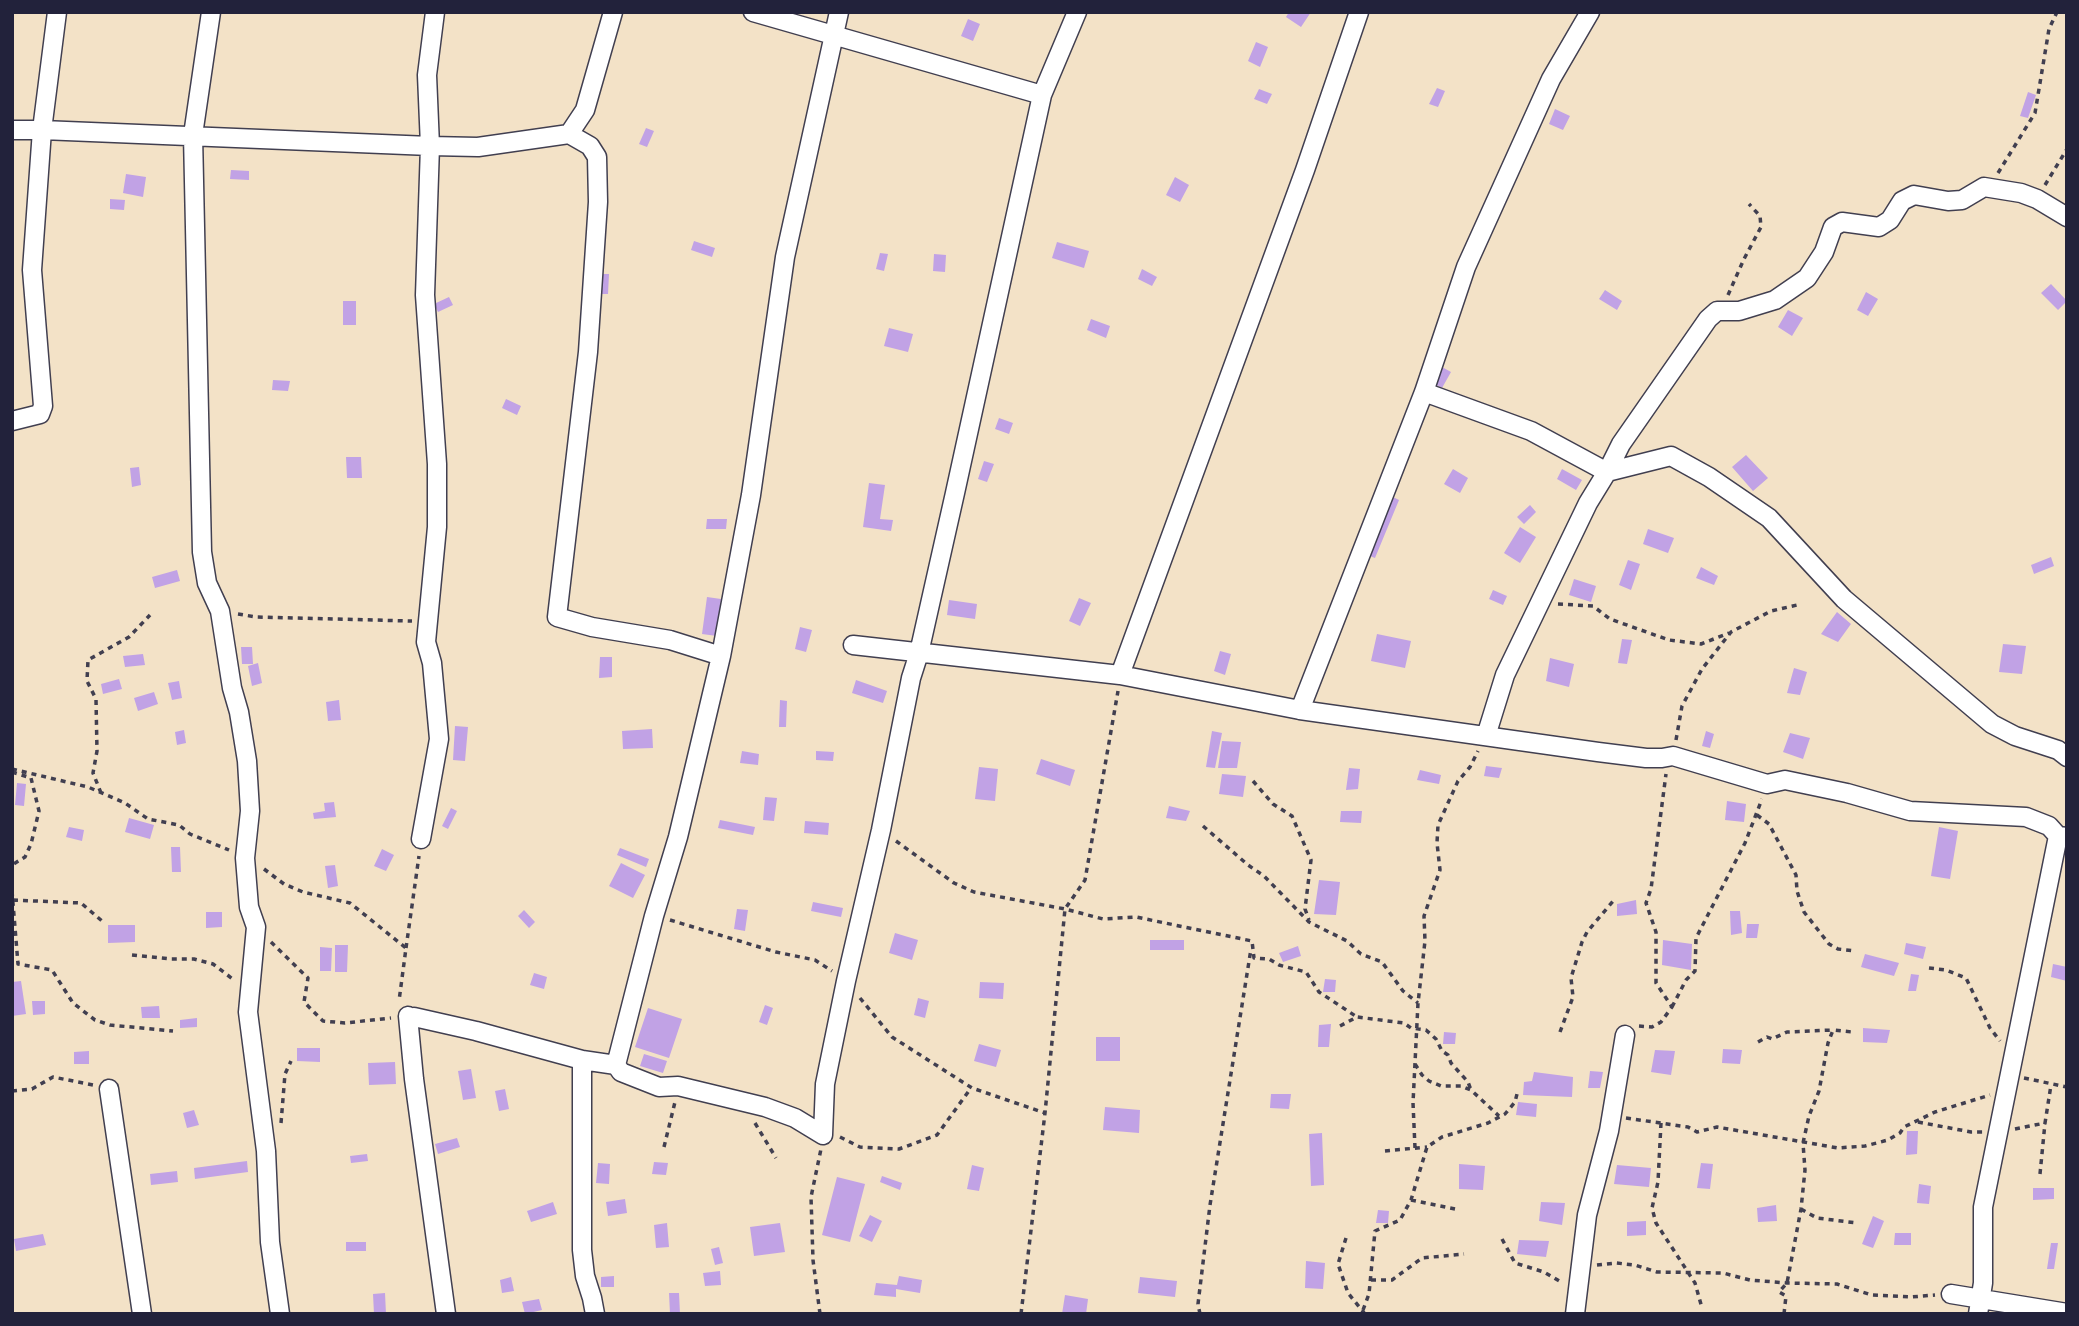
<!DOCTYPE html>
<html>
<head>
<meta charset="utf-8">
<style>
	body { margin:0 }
	#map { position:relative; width:2079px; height:1326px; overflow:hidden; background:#f3e2c7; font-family:"IM FELL DW Pica",serif }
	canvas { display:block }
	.frame { position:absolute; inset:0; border:14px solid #22223b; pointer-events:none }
</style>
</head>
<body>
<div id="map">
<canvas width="2079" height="1326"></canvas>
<div class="frame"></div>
</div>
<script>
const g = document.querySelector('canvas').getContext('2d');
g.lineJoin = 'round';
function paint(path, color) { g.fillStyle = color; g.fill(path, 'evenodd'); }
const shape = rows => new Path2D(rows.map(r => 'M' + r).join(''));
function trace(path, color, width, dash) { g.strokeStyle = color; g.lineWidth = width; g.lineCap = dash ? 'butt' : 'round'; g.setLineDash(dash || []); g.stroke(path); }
paint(shape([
	[1289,12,1311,12,1301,27,1286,17],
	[968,19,980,24,973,41,961,36],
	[1256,42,1268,47,1260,67,1248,61],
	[1437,88,1445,91,1438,107,1429,104],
	[1259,89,1272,94,1267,104,1254,99],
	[2028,92,2036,95,2028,118,2020,116],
	[1555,109,1570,116,1563,130,1549,124],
	[646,128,654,131,647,147,639,144],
	[231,170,249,171,249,180,230,179],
	[126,174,146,177,143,197,123,193],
	[1175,177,1189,185,1180,202,1166,195],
	[110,199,125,200,124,210,110,209],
	[694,241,715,248,712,257,691,250],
	[1057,242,1089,251,1084,268,1052,258],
	[880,253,888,254,884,271,876,269],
	[934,254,946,255,945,272,933,271],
	[1142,269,1157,277,1152,286,1138,279],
	[602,274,609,274,608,294,602,294],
	[2051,284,2067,301,2058,310,2041,293],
	[1605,290,1622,301,1617,310,1599,299],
	[1866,292,1878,299,1868,316,1857,310],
	[449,297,453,305,438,312,434,304],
	[343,301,356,301,356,325,343,325],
	[1788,310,1803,318,1792,336,1778,327],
	[1091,319,1110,326,1106,338,1087,330],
	[889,328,913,334,908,352,884,346],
	[1442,367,1451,372,1442,388,1433,383],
	[273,380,290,381,288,391,272,390],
	[506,399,521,406,517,415,502,408],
	[999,418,1013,423,1009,434,995,429],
	[1746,455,1768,478,1753,491,1732,467],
	[346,457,361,457,362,478,347,478],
	[984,461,994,464,987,482,978,479],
	[139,467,141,485,132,487,130,468],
	[1453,469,1468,478,1460,493,1444,484],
	[1562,469,1582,480,1576,490,1557,479],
	[869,483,885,485,880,519,893,520,891,531,863,527],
	[1391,496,1399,500,1375,558,1367,555],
	[1530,505,1536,512,1524,524,1517,517],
	[707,519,727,519,726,529,706,529],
	[1520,527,1536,537,1520,563,1504,553],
	[1648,529,1674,538,1668,553,1643,544],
	[2051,557,2054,566,2034,574,2031,565],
	[1628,560,1640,564,1631,590,1619,585],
	[1701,567,1718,576,1714,585,1696,578],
	[177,570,180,581,155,588,152,577],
	[1574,579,1596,586,1591,602,1569,595],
	[1493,590,1507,596,1503,605,1489,599],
	[707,597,721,599,717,636,702,634],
	[1079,598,1091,603,1080,626,1069,621],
	[949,600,977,604,975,619,947,615],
	[1837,612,1851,624,1838,642,1821,634],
	[800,627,812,630,806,652,795,649],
	[1377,634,1411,641,1405,668,1371,661],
	[1622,639,1632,640,1627,664,1618,663],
	[2003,644,2026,646,2022,674,1999,672],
	[241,647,252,647,253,664,242,664],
	[1220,651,1231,654,1225,675,1214,671],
	[143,654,145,665,125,667,123,656],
	[600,657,612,657,612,677,599,678],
	[1550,658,1574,664,1569,687,1546,681],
	[258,663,262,683,252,686,248,666],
	[1794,668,1807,672,1800,695,1787,693],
	[119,679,122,689,103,694,101,684],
	[856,680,887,691,883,703,852,693],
	[179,681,182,698,172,700,168,683],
	[154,692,158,704,138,711,134,698],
	[339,700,341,720,328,721,326,702],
	[780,700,787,701,786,727,779,727],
	[455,726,468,727,465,761,453,760],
	[652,729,653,748,623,749,622,731],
	[184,730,186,743,177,745,175,732],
	[1212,731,1222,733,1215,768,1206,767],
	[1706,731,1714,734,1710,748,1702,746],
	[1790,733,1810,738,1803,759,1783,752],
	[1222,741,1241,742,1237,768,1218,768],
	[742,751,759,754,758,765,740,763],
	[816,751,834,752,833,761,816,760],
	[1041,759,1075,770,1070,786,1036,774],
	[1486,766,1502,768,1499,778,1484,776],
	[979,767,998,769,995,801,975,799],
	[1349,768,1360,769,1358,789,1346,790],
	[1420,770,1441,775,1439,784,1417,780],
	[1222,774,1246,776,1243,797,1219,794],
	[17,783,26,784,24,806,15,805],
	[765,797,777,798,774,821,763,820],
	[1727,801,1746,804,1744,822,1725,820],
	[334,802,336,817,314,819,313,813,325,811,324,803],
	[1169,806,1190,811,1186,821,1166,818],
	[451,808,457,811,448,829,442,826],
	[1341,811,1362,811,1361,823,1340,822],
	[129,818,154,825,150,839,125,832],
	[720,820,755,827,753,835,718,828],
	[805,821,829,823,828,835,804,833],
	[69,827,84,830,82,841,66,837],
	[1939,827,1958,831,1950,879,1931,876],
	[171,847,180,847,181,872,172,872],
	[620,848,649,859,646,867,617,855],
	[382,849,394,855,386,871,374,866],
	[621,863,645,875,633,898,609,886],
	[335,865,338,886,328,888,325,866],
	[1319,880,1340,882,1336,915,1314,914],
	[1636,900,1637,914,1617,916,1617,904],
	[813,902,843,908,841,917,811,911],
	[737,909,748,910,745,931,734,929],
	[524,910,535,922,529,928,518,916],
	[1730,911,1740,911,1742,933,1731,935],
	[206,912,222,912,222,927,206,928],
	[1747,924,1759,924,1757,938,1746,938],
	[108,925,135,925,135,942,108,943],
	[895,933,918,940,912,960,889,953],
	[1150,940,1184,940,1184,950,1150,950],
	[1663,940,1692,944,1691,970,1662,965],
	[1906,943,1926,947,1923,959,1904,954],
	[335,945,348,945,347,972,335,972],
	[1298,946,1301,956,1283,962,1279,953],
	[320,947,332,948,331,971,320,971],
	[1865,954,1899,963,1894,976,1861,967],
	[2053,964,2067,967,2067,981,2051,977],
	[534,973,547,977,544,989,530,985],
	[1911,974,1919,975,1916,991,1908,991],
	[1325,979,1336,980,1335,992,1323,992],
	[21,981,26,1014,12,1016,12,982],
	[980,982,1004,983,1003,999,979,998],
	[918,998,929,1001,925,1018,914,1015],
	[32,1001,45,1001,45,1014,33,1015],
	[765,1005,773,1008,767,1025,759,1022],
	[159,1006,160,1018,142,1018,141,1007],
	[648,1008,682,1019,669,1058,635,1047],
	[197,1018,197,1027,180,1028,180,1020],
	[1331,1024,1329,1047,1318,1047,1319,1025],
	[1863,1028,1890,1030,1887,1043,1863,1042],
	[1444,1032,1456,1033,1455,1044,1443,1044],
	[1096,1037,1120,1037,1120,1061,1096,1061],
	[979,1044,1001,1050,996,1067,974,1061],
	[297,1048,320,1048,320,1062,297,1061],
	[1723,1049,1742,1050,1740,1064,1722,1063],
	[1655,1050,1675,1051,1671,1075,1651,1072],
	[89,1051,89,1064,74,1064,74,1052],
	[644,1054,667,1061,663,1073,640,1066],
	[395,1062,396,1084,369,1085,368,1063],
	[471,1069,476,1098,463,1100,458,1071],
	[1590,1071,1603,1072,1600,1088,1588,1088],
	[1534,1072,1573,1077,1572,1097,1523,1095,1524,1082,1532,1081],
	[505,1089,509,1109,499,1111,495,1091],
	[1271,1094,1291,1094,1289,1109,1270,1108],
	[1518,1102,1537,1104,1536,1117,1516,1115],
	[1105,1107,1140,1110,1139,1133,1103,1130],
	[194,1110,199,1125,187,1128,183,1113],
	[1907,1131,1918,1131,1917,1154,1906,1155],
	[1322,1133,1324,1185,1311,1186,1309,1134],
	[457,1138,460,1147,438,1154,435,1144],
	[367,1154,368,1161,351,1163,350,1156],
	[247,1161,248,1172,195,1179,194,1168],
	[654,1162,668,1163,666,1175,652,1174],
	[598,1163,610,1164,609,1184,596,1183],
	[1701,1163,1713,1164,1710,1189,1697,1188],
	[1459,1164,1485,1166,1483,1190,1459,1189],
	[972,1165,984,1168,979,1191,967,1189],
	[1617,1165,1651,1168,1649,1187,1614,1184],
	[177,1171,178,1182,151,1185,150,1174],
	[882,1176,902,1183,900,1190,880,1182],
	[837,1177,865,1184,850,1242,822,1235],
	[1919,1184,1931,1186,1929,1204,1917,1203],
	[2033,1188,2054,1188,2054,1199,2033,1200],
	[625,1199,627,1213,608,1216,606,1202],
	[553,1202,557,1214,531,1222,527,1211],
	[1541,1202,1565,1203,1562,1225,1539,1221],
	[1776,1205,1777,1221,1758,1222,1757,1208],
	[1378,1210,1389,1211,1388,1223,1376,1223],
	[870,1215,882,1221,872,1242,859,1236],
	[1873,1216,1884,1221,1873,1248,1862,1244],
	[1646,1221,1646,1235,1627,1236,1627,1222],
	[667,1223,669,1247,656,1248,654,1225],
	[780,1223,785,1252,754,1256,750,1227],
	[1895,1233,1911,1233,1911,1245,1894,1245],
	[43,1234,46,1245,16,1251,14,1239],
	[1519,1240,1549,1241,1546,1257,1517,1254],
	[346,1242,366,1242,366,1251,346,1251],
	[2051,1243,2058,1243,2054,1269,2047,1269],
	[719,1247,723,1263,715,1265,711,1249],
	[1306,1261,1325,1263,1323,1289,1305,1288],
	[720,1271,721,1285,705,1286,703,1273],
	[614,1276,614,1287,601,1287,601,1277],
	[899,1276,922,1280,920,1293,896,1289,896,1297,874,1295,876,1283,897,1285],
	[511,1277,514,1291,502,1293,500,1280],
	[1140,1277,1177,1281,1175,1297,1138,1293],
	[385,1293,386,1314,374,1314,373,1294],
	[669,1293,679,1293,680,1314,670,1314],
	[1065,1295,1088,1299,1086,1314,1062,1314],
	[539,1299,542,1310,525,1314,522,1302]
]), '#c1a2e5');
const minor = shape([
	[211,12,193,135,202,552,207,583,220,611,232,688,239,712,247,761,250,811,245,858,249,907,256,927,248,1012,266,1151,270,1242,280,1314],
	[435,12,427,75,430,146,478,147,569,134,590,146,597,157,598,202,588,352,557,617,592,627,670,640,721,656],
	[753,12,1042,95],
	[12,130,42,130,430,146,425,295,437,464,437,527,426,642,432,663,439,739,421,839],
	[569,134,585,110,613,12],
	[1424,392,1531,431,1607,472,1671,456,1709,477,1769,518,1844,599,1992,724,2015,736,2058,750,2067,757],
	[12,421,40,414,43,406,32,270,42,130,57,12],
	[853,645,1120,675,1300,710,1598,752,1646,758,1662,758,1673,756,1767,784,1785,780,1847,793,1910,811,2026,817,2049,826,2058,836,2067,837],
	[1120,675,1305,170,1359,12],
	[1300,710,1424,392,1466,267,1551,79,1590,12],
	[1486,736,1505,675,1588,503,1607,472,1621,444,1708,319,1717,311,1739,311,1775,300,1807,278,1824,252,1833,227,1842,222,1879,227,1890,220,1902,201,1914,195,1948,201,1962,200,1984,187,2021,193,2037,199,2067,217],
	[408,1016,414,1079,446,1314],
	[414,1017,476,1031,582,1060,616,1065,654,916,678,837,721,656,751,495,785,257,839,12],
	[582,1060,582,1250,585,1276,592,1298,595,1314],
	[616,1065,621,1072,659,1087,678,1086,765,1107,795,1118,823,1135,825,1084,846,981,881,830,911,678,919,653,955,493,1042,95,1077,12],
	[109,1089,142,1314],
	[1951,1294,2067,1313],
	[1575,1314,1587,1215,1609,1131,1625,1035],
	[1978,1314,1983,1283,1983,1207,2058,836]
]);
trace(minor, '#413f50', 21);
trace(shape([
	[1998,173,2035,113,2049,29,2057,12],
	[2045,185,2067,149],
	[1728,295,1744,259,1761,227,1760,216,1749,204],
	[1558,604,1593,606,1610,619,1669,640,1701,644,1729,633],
	[238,614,256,617,412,621],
	[1676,740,1682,706,1702,669,1731,632,1771,611,1797,605],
	[12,769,88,787,125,803,148,819,179,825,190,834,229,850],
	[12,772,31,778,39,811,31,844,25,857,12,865],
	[1253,781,1273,804,1292,816,1311,860,1305,909,1309,920],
	[101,793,93,773,97,751,96,699,87,681,88,660,129,637,150,615],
	[1757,815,1769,824,1796,875,1797,891,1804,912,1829,944,1838,949,1855,951],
	[1203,826,1248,865,1264,876,1309,922,1347,941,1361,954,1382,962,1403,991,1418,1003],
	[896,841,954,883,974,892,1065,909,1103,919,1136,917,1252,941,1254,958,1269,959,1279,965,1306,972,1319,992,1357,1017],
	[264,869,284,884,303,892,350,903,406,948,399,1001],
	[12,891,18,964,52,970,73,1003,95,1020,110,1025,173,1031],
	[13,900,81,903,102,921],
	[670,920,776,952,815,960,832,971],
	[271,942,308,978,304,1002,323,1021,345,1023,391,1018],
	[406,948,419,856],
	[132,955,171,959,194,959,213,964,234,980],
	[1929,968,1946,970,1966,978,1990,1028,2000,1041],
	[860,998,892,1037,972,1088,1045,1113],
	[1672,1007,1686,980,1695,971,1696,938,1745,843,1762,799],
	[1340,1026,1357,1017,1404,1023,1411,1028,1426,1030,1436,1039,1442,1051,1448,1055,1451,1063,1468,1082,1471,1090],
	[1639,1026,1652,1027,1661,1022,1672,1007,1656,983,1656,932,1646,903,1651,889,1666,774],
	[1560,1032,1573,997,1571,978,1582,942,1587,932,1614,900],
	[1758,1042,1767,1037,1772,1039,1787,1032,1833,1030],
	[1415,1064,1422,1075,1429,1081,1441,1086,1461,1086,1471,1090,1499,1116],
	[2024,1078,2067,1087],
	[12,1091,32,1089,53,1077,93,1085],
	[1626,1118,1688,1127,1697,1132,1717,1127,1838,1148,1865,1146,1888,1140,1900,1133,1904,1127,1935,1112,1990,1095],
	[1918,1122,1971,1132,1983,1132],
	[281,1123,285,1074,291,1061],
	[755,1123,776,1158],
	[1661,1123,1658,1182,1652,1208,1656,1223,1695,1283,1702,1308],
	[2015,1129,2045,1123,2051,1085],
	[840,1137,860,1147,899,1149,937,1135,971,1088],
	[664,1147,675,1102],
	[1415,1148,1413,1103,1418,1003,1425,941,1424,916,1440,870,1437,843,1438,825,1458,781,1470,767,1478,751],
	[1385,1151,1427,1147],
	[2040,1174,2045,1123],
	[1411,1200,1455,1209],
	[1801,1209,1817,1218,1857,1223],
	[1346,1238,1338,1264,1348,1293,1365,1314],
	[1502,1239,1515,1263,1544,1272,1561,1282],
	[1597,1265,1616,1263,1635,1265,1657,1272,1723,1273,1750,1280,1787,1283,1837,1284,1872,1295,1911,1297,1935,1295],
	[1371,1280,1392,1280,1422,1258,1464,1254],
	[1363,1310,1369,1294,1375,1231,1400,1220,1411,1200,1427,1147,1442,1137,1488,1123,1505,1114,1515,1102,1517,1094],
	[820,1314,813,1260,811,1197,821,1149],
	[1021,1314,1045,1113,1065,909,1085,880,1118,691],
	[1200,1314,1198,1304,1210,1205,1251,949],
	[1784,1314,1786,1296,1779,1292,1787,1283,1801,1209,1805,1170,1803,1143,1809,1116,1819,1091,1828,1043,1833,1030,1852,1032]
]), '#413f50', 3.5, [5, 5]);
trace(minor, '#fff', 18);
</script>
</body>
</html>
